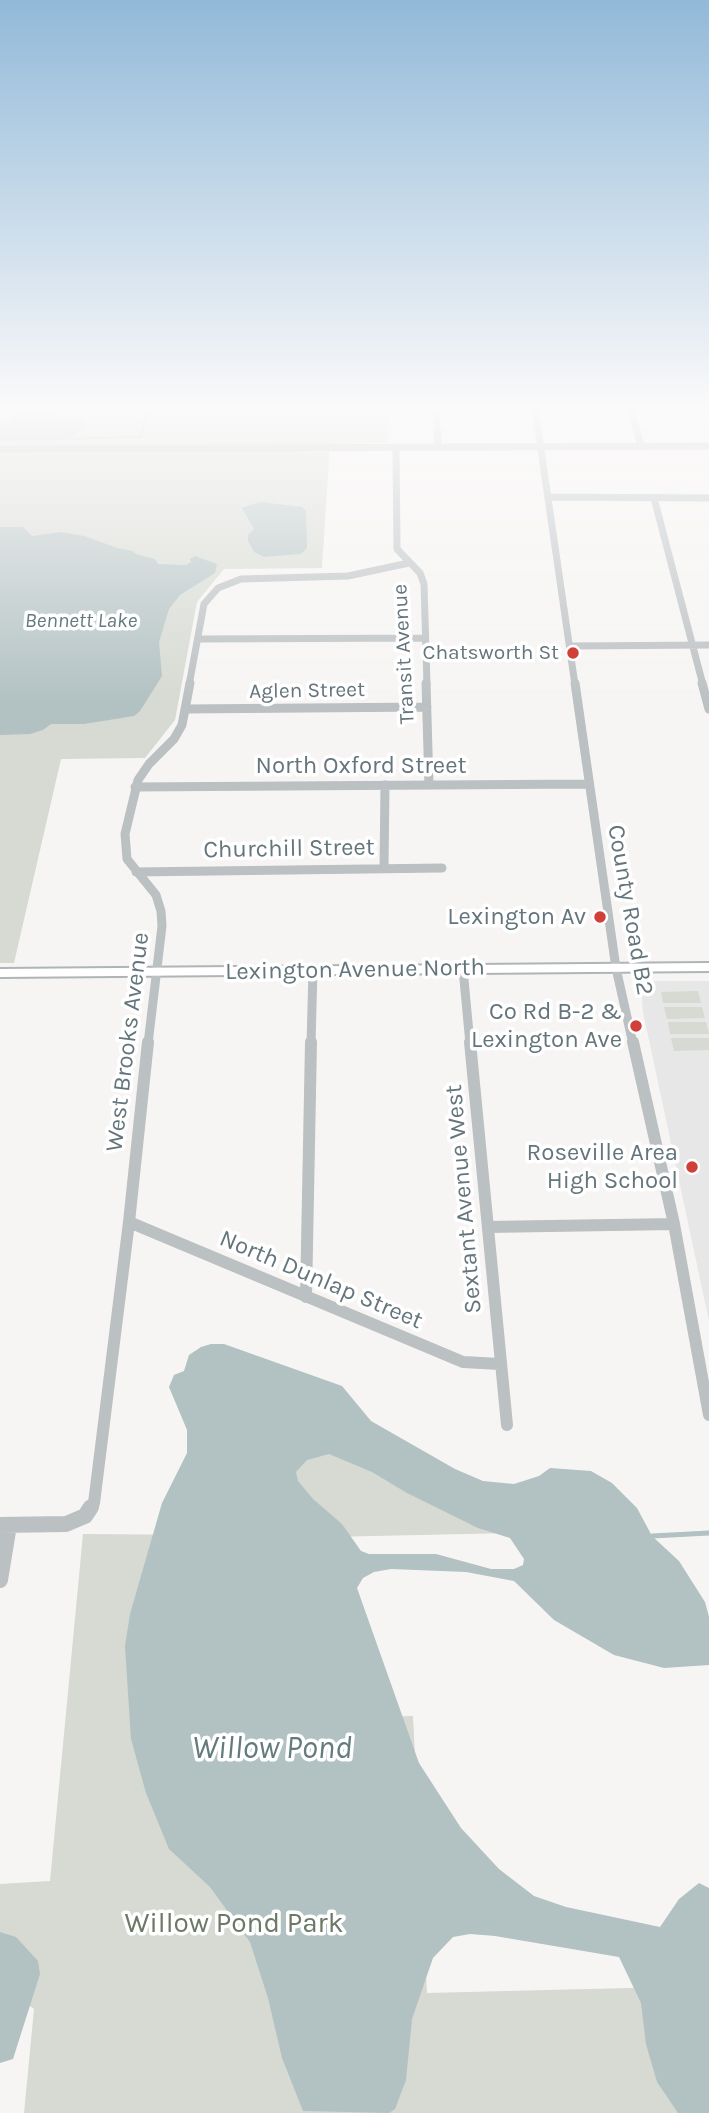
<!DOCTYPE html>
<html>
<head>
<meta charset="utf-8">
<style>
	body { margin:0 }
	canvas { display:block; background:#f6f5f3 }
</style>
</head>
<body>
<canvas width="709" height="2113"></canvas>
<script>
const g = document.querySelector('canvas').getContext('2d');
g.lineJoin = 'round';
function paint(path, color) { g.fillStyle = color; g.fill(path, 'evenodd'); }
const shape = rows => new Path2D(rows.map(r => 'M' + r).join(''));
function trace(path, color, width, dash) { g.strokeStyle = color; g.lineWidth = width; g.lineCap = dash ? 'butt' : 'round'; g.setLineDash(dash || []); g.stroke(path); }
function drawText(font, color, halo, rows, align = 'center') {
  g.font = font + ' Karla,sans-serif'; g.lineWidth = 7; g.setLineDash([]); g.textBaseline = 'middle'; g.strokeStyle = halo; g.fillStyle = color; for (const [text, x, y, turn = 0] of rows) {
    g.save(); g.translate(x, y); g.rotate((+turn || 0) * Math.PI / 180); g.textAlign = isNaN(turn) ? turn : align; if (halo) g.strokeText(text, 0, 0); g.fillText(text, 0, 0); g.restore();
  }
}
paint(shape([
	[651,981,709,981,709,1321,643,1012,641,986]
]), '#e6e7e6');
paint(shape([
	[0,408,390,408,388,443,330,444,322,568,224,569,197,602,175,720,145,758,61,759,14,963,0,963],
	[698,991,701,1003,663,1003,661,992],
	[664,1007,702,1007,705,1018,667,1019],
	[668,1022,706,1022,709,1034,670,1034],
	[671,1038,709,1038,709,1050,674,1051],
	[222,1399,512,1533,329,1537,332,1718,413,1716,427,1993,709,1986,709,2113,24,2113,34,2009,0,1985,0,1884,50,1881,83,1534,210,1535]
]), '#d6dad2');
paint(shape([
	[47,408,56,418,82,419,87,425,76,435,67,437,0,441,0,424,11,423,17,414,26,410],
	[260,502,302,507,306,511,307,548,301,554,264,557,254,552,248,541,248,535,254,529,242,508],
	[0,527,23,527,32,536,60,532,85,536,117,548,133,551,136,554,155,559,158,564,186,565,191,562,190,559,195,556,217,564,215,573,180,595,169,609,159,642,162,676,140,711,134,716,84,724,51,724,43,730,30,734,0,735],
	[211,1344,224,1344,342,1386,371,1421,455,1469,483,1481,514,1484,539,1476,550,1468,591,1471,612,1483,637,1508,652,1536,679,1561,705,1602,709,1617,709,1665,664,1668,614,1655,554,1620,514,1581,466,1572,391,1569,374,1572,363,1578,357,1588,419,1763,461,1828,499,1869,534,1896,566,1907,660,1927,679,1899,699,1883,709,1888,709,2113,678,2113,657,2082,646,2044,641,2003,619,1957,495,1936,470,1934,453,1937,433,1958,412,2019,406,2080,395,2109,389,2113,303,2111,282,2058,268,1998,250,1942,210,1887,169,1849,146,1793,131,1739,125,1646,130,1614,162,1503,187,1453,187,1430,169,1387,174,1375,184,1371,189,1355,201,1347],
	[329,1454,372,1472,407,1493,478,1528,510,1538,524,1559,523,1565,514,1569,491,1569,436,1554,369,1554,361,1551,342,1524,313,1499,298,1481,296,1472,307,1460],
	[0,1932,16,1937,38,1961,40,1974,13,2059,0,2063]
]), '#b2c1c2');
trace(shape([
	[0,440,141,437,148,408]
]), '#b2c1c2', 2.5);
trace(shape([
	[652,1536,709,1533]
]), '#b2c1c2', 5);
const major = shape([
	[709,963,709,971,0,977,0,969,709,963]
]);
trace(major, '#afb4b7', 4);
trace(shape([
	[436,408,438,447],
	[535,408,575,685],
	[631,408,641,446],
	[396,447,397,549,420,573,424,584,427,685],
	[0,449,709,446],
	[548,497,709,498],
	[654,498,703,685],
	[198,639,425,638],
	[570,646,709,645],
	[189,685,204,604,218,588,241,579,348,576,409,563]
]), '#bbc0c2', 7);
trace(shape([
	[426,683,429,785],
	[575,683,616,968,633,1044],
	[702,683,709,709],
	[186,709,427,707],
	[135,787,587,784],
	[384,868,385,785],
	[136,872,442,868],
	[463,969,470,1044],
	[148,1044,162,926,161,911,156,895,127,859,125,834,138,780,149,764,174,739,182,725,190,683],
	[311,1044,313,970]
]), '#bbc0c2', 9);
trace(shape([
	[470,1042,507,1425],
	[633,1042,674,1224,709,1415],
	[129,1222,463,1362,500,1364],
	[488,1227,674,1224],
	[306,1297,311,1042],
	[90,1509,94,1503,129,1222,148,1042]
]), '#bbc0c2', 12);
trace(shape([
	[0,1525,66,1524,85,1516,91,1507],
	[0,1580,9,1525]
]), '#bbc0c2', 16);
paint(major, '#fff');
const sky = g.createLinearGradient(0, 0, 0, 704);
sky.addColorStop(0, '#92b9d9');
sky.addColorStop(0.58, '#fbfafa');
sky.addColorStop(1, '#fbfafa00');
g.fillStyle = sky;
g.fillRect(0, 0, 709, 704);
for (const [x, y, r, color] of [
	[573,653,7,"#d04039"],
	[600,917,7,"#d04039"],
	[636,1026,7,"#d04039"],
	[692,1167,7,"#d04039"]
]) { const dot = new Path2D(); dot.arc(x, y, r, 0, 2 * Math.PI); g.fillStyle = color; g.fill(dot); trace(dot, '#fff', 2.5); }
drawText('italic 21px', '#637b7d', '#fff', [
	["Bennett Lake",81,621]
]);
drawText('21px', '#64757b', '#fff', [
	["Chatsworth St",559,653]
], 'right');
drawText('21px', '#64757b', '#fff', [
	["Transit Avenue",404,654,-93],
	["Aglen Street",307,691,-1]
]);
drawText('24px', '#64757b', '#fff', [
	["North Oxford Street",361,766],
	["Churchill Street",289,849,-1],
	["County Road B2",630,910,80],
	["Lexington Avenue North",355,970,-1],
	["West Brooks Avenue",128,1042,-83],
	["Sextant Avenue West",464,1199,-95],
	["North Dunlap Street",321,1280,23]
]);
drawText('24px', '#64757b', '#fff', [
	["Lexington Av",586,917],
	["Co Rd B-2 &",622,1012],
	["Lexington Ave",622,1040],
	["Roseville Area",678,1153],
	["High School",678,1181]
], 'right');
drawText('28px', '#6d7866', '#fff', [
	["Willow Pond Park",234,1924]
]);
drawText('italic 32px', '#637b7d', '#fff', [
	["Willow Pond",272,1749]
]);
</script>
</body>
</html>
